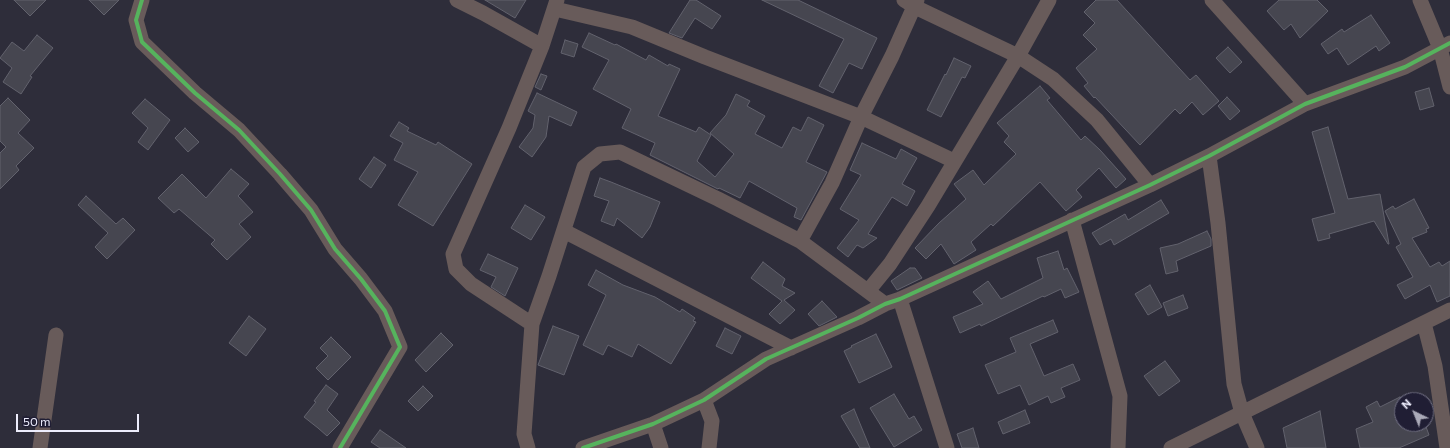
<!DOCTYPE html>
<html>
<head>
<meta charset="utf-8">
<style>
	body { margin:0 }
	#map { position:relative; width:1450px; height:448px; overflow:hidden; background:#2e2d3a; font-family:Commissioner,sans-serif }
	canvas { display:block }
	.north { position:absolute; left:1394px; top:392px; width:40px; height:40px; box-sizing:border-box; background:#201e34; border:1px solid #727184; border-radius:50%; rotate:317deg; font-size:11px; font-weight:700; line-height:16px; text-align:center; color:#ededfc }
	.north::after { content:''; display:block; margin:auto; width:14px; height:18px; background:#aaaab8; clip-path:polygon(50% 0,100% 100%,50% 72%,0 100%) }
	.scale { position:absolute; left:16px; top:414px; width:123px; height:18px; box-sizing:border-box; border:2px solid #ededfc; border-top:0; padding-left:5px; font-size:12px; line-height:14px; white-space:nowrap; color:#ededfc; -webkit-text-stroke:3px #201e34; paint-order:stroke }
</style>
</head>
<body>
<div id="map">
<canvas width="1450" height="448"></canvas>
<div class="north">N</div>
<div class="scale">50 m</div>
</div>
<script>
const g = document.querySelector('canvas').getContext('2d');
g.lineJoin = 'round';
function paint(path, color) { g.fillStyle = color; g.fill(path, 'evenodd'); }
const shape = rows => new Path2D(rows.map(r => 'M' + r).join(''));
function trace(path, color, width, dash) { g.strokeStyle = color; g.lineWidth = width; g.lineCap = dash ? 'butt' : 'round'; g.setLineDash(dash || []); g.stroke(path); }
const building = shape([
	[14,0,46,0,30,16,14,0],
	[89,0,119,0,104,15,89,0],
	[485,0,526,0,515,18,485,0],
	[690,0,696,0,721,16,712,29,695,18,682,38,669,33,690,0],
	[762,0,798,0,877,38,862,69,849,63,833,93,819,86,844,39,762,0],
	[1096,0,1117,0,1190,80,1196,75,1219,101,1203,115,1192,102,1180,114,1175,109,1140,145,1095,97,1094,98,1084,86,1088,83,1076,68,1097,49,1083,35,1095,23,1084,12,1096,0],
	[1279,0,1317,0,1328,11,1300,38,1291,24,1284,30,1267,11,1279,0],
	[1371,15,1390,43,1379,51,1376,46,1348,65,1337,48,1328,54,1321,44,1342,29,1344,32,1371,15],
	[589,33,615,45,616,44,646,60,649,55,668,66,669,64,680,69,658,116,696,132,699,127,711,135,697,161,715,177,734,154,710,133,726,115,736,94,750,101,747,106,765,116,755,134,782,148,793,127,801,131,808,117,824,125,806,162,827,172,801,220,794,217,797,208,749,181,740,198,719,188,718,189,650,155,655,143,622,128,631,109,593,89,609,60,582,47,589,33],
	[37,35,53,48,30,76,32,77,21,94,3,82,12,68,0,58,12,42,24,51,37,35],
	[565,40,578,44,574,57,561,53,565,40],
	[1228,47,1242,62,1230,73,1216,58,1228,47],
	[954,58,971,66,965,78,962,77,941,117,927,110,945,74,946,75,954,58],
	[541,74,547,76,541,90,535,87,541,74],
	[1040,86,1050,98,1047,100,1081,140,1085,136,1100,150,1126,179,1116,188,1099,168,1076,190,1082,197,1066,211,1040,182,993,226,991,224,971,242,976,250,954,264,941,244,926,259,915,248,939,223,966,199,954,184,973,170,984,185,1016,154,1004,142,1009,136,997,123,1040,86],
	[1429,88,1434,106,1420,110,1415,92,1429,88],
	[537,93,577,112,571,126,549,116,546,137,532,157,519,147,533,128,535,115,528,111,537,93],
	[1227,97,1240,111,1230,120,1218,106,1227,97],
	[8,98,30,120,18,133,34,148,16,166,19,170,0,189,0,153,6,147,0,141,0,106,8,98],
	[145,99,170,120,148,150,138,142,148,128,132,113,145,99],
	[399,122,409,128,407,131,436,145,438,142,472,164,433,226,398,205,418,172,394,160,403,143,390,136,399,122],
	[1328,127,1348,199,1380,194,1389,244,1388,244,1374,221,1329,234,1330,238,1318,241,1312,219,1335,213,1312,132,1328,127],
	[185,128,199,142,188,152,175,138,185,128],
	[862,143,896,159,901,149,917,158,902,184,915,191,907,206,892,197,868,234,877,238,863,248,857,245,848,257,837,248,859,220,840,209,861,175,850,170,862,143],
	[374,157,386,165,371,188,359,179,374,157],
	[231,169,249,184,238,196,253,212,239,224,251,237,227,260,211,244,215,240,179,209,174,213,158,198,182,174,206,198,231,169],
	[600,178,611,182,660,202,650,227,642,238,617,218,614,226,601,221,609,201,594,196,600,178],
	[86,196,116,224,123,218,135,230,107,259,95,247,108,233,78,205,86,196],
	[1414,199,1429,228,1426,229,1427,232,1412,238,1430,267,1439,262,1442,266,1450,261,1450,296,1437,302,1430,285,1405,299,1397,285,1413,277,1396,247,1401,244,1385,211,1393,206,1395,209,1414,199],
	[1161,200,1169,213,1114,245,1111,239,1100,245,1092,233,1125,214,1128,220,1161,200],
	[525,205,545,217,531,240,511,228,525,205],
	[1207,231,1211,239,1211,246,1176,261,1178,271,1166,274,1160,248,1178,244,1207,231],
	[1058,251,1064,270,1067,268,1079,292,1065,298,1061,289,1044,297,1043,296,981,326,980,324,960,333,953,317,983,304,973,292,988,281,1001,299,1043,278,1037,258,1058,251],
	[488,254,518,268,505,296,491,287,496,277,480,270,488,254],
	[763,262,785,279,782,286,795,293,784,300,795,310,780,324,769,314,782,301,751,278,763,262],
	[910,268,915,268,922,278,897,290,891,281,910,268],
	[596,270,623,285,655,297,680,312,682,309,695,318,693,321,696,322,671,364,638,344,632,357,608,345,603,355,583,345,606,295,588,285,596,270],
	[1150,285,1162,307,1148,315,1135,294,1150,285],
	[1183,295,1188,308,1168,316,1163,303,1183,295],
	[822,301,837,317,819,326,808,314,822,301],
	[249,316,266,329,246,356,229,343,249,316],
	[1053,320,1058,332,1030,344,1044,376,1073,364,1080,380,1061,388,1065,397,1051,403,1048,396,1029,405,1020,385,998,394,985,365,1016,352,1010,338,1053,320],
	[553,326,579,336,564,375,538,365,553,326],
	[725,328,741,336,732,354,716,346,725,328],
	[441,333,453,345,426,372,415,360,441,333],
	[876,334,892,367,859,383,844,351,852,347,851,346,876,334],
	[331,337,351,357,328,380,316,368,328,356,320,348,331,337],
	[1165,361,1180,381,1159,396,1144,376,1165,361],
	[326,385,338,394,327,410,340,423,327,436,318,428,304,417,316,402,314,401,326,385],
	[423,386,433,396,418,411,408,401,423,386],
	[894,394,909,419,914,416,922,430,894,447,870,408,894,394],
	[1400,397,1402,400,1402,424,1425,424,1429,435,1399,448,1360,448,1356,429,1373,422,1366,407,1377,401,1380,407,1400,397],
	[854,409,870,448,860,448,841,416,854,409],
	[1025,410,1030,423,1003,434,998,422,1025,410],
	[1320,411,1326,448,1287,448,1283,428,1320,411],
	[973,428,979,448,962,448,957,434,973,428],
	[380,430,406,448,380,448,371,442,380,430]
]);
paint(building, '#464650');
trace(building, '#62626d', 1);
trace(shape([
	[142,0,136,20,142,42,195,93,239,130,280,174,311,210,335,249,361,279,385,311,400,347,340,448],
	[457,0,483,13,542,46],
	[904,0,915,7,1018,56,1053,79,1097,120,1150,185],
	[1212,0,1305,104],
	[1420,0,1440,48,1450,87],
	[555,9,632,27,705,57,861,117,954,161],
	[1209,156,1218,223,1234,384,1242,413,1257,448],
	[1072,220,1120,396,1118,448],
	[564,231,791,348],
	[800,241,832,183,861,117,892,56,917,0],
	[868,291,890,264,928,206,1018,56,1049,0],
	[900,299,947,448],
	[1424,323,1435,366,1447,448],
	[532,324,549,276,584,167,600,154,620,152,718,199,800,241,885,304],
	[704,400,712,421,709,448],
	[653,424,661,448],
	[40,448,56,335],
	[528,448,524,434,532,324,471,284,456,269,453,254,509,128,542,46,557,0],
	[583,448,653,424,704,400,766,359,858,318,885,304,900,299,1150,185,1209,156,1305,104,1405,67,1450,43],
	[1171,448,1450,310]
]), '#685b5a', 15);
trace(shape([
	[142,0,136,20,142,42,195,93,239,130,280,174,311,210,335,249,361,279,385,311,400,347,340,448],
	[583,448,653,424,704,400,766,359,858,318,885,304,900,299,1150,185,1209,156,1305,104,1405,67,1450,43]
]), '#56b35d', 4);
</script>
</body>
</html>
